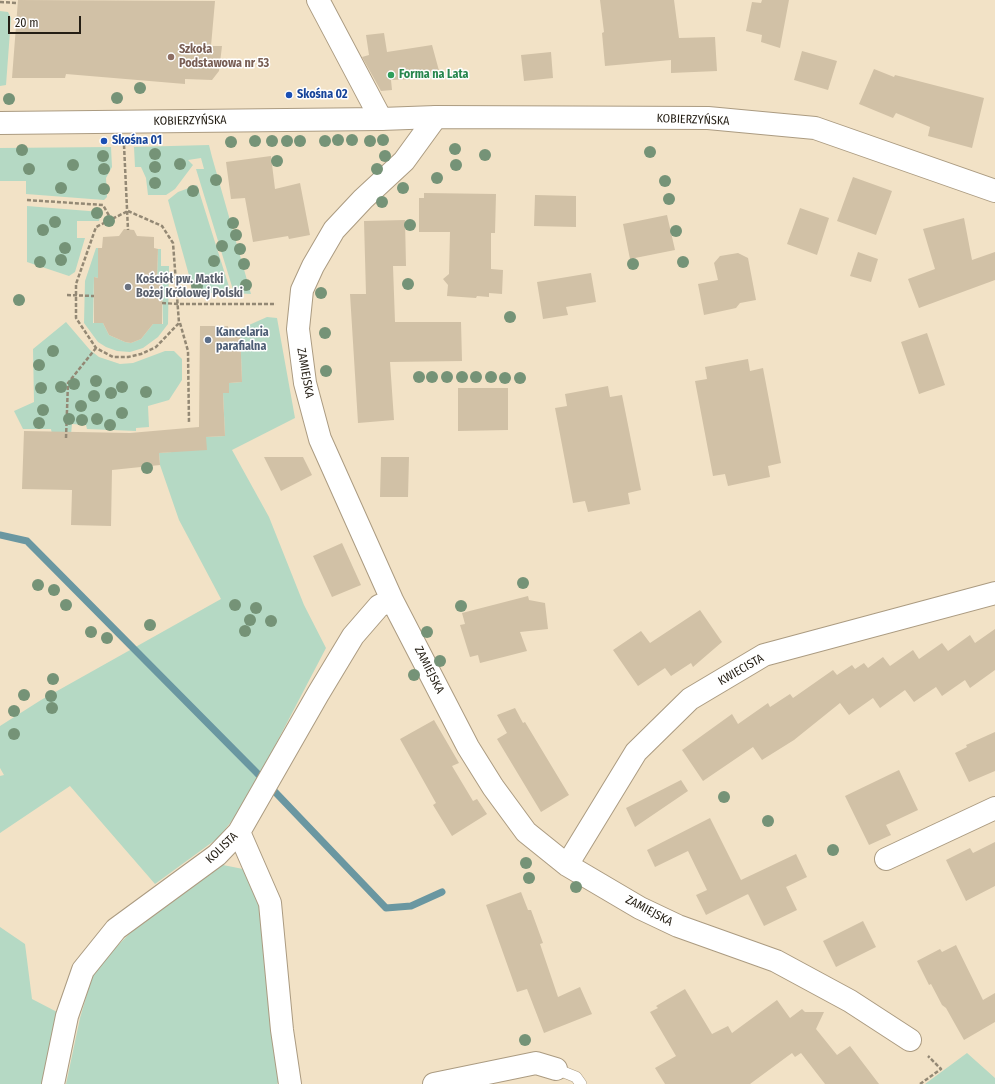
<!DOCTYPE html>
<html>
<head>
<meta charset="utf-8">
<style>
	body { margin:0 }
	#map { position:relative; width:995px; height:1084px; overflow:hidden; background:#f2e2c6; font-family:"Fira Sans Condensed",sans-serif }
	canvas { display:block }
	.scale { position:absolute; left:8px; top:16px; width:73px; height:18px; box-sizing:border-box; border:2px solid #241e14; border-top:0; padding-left:5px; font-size:12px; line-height:14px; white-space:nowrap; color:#241e14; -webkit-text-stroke:3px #fff; paint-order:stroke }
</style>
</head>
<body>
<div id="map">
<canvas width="995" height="1084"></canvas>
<div class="scale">20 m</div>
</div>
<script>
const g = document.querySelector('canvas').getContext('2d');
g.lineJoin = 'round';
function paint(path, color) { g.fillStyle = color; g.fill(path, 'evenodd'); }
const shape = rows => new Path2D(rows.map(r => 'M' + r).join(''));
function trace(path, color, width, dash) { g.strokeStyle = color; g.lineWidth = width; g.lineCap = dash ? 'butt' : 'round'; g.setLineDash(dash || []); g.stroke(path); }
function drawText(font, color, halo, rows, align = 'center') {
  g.font = font + ' "Fira Sans Condensed",sans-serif'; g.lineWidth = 3; g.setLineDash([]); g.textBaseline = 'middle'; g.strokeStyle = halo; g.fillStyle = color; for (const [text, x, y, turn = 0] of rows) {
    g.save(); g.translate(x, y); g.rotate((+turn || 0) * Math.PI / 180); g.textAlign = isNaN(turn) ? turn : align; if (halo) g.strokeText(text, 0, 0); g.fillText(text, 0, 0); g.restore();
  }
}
paint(shape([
	[0,11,8,12,11,18,6,85,0,86],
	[209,145,212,157,251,294,234,293,196,169,204,169,201,158,188,160,193,165,175,189,166,195,148,195,146,178,141,167,135,167,134,147],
	[111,147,112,167,106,178,107,197,104,200,26,194,26,181,0,181,0,148],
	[197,185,231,293,200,293,192,286,168,200,178,192],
	[27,206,101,212,99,221,77,221,77,238,85,238,75,272,69,276,27,262],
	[96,248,98,248,98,278,94,277,93,323,103,323,109,335,125,342,131,343,141,339,153,324,163,324,162,278,157,278,158,249,161,249,161,266,169,266,168,324,158,337,143,348,130,352,117,351,106,347,98,342,84,323,85,281],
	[267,317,277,318,295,418,232,450,269,517,304,605,326,648,243,807,218,838,155,884,70,786,0,833,0,776,4,775,0,768,0,726,41,700,221,599,179,520,160,465,159,453,172,452,206,437,225,436,223,393,229,393,229,383,242,382,240,329],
	[66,322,90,350,99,357,120,364,133,363,165,351,174,351,182,359,182,380,169,400,148,406,149,427,136,428,136,431,87,429,86,425,72,424,71,435,52,434,51,429,23,429,14,411,34,402,33,349],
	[223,865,243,869,264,911,280,1079,277,1084,66,1084,80,1018,94,970,129,934],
	[0,927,25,944,32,999,59,1013,43,1084,0,1084],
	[967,1053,995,1078,995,1084,925,1084]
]), '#b5d9c4');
trace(shape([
	[0,535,27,541,256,772,386,908,411,906,442,892]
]), '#6a97a1', 7);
paint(shape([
	[18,0,215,1,211,46,222,46,219,71,212,80,185,79,185,84,66,74,65,78,12,78],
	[600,0,674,0,679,38,715,37,717,71,671,73,671,60,605,66,602,33,604,32],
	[762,0,789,0,780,48,761,42,762,35,746,31,752,2,761,3],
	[384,33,387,52,432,45,441,78,391,80,392,90,381,91,362,57,369,55,366,35],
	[802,51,837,61,828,90,794,80],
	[551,52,553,78,524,81,521,55],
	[874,69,894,77,895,75,984,98,972,148,928,136,930,127,896,113,893,118,859,104],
	[271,156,275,189,300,183,310,235,289,239,288,236,253,242,245,198,231,199,226,162],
	[853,177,892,191,876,235,837,221],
	[424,193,496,194,495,233,491,233,491,269,503,270,502,294,489,293,489,297,477,296,476,298,447,296,448,285,443,279,449,274,450,232,419,232,419,198,424,198],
	[535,195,576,196,576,227,534,226],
	[800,208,829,218,817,255,787,244],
	[667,215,675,250,630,259,623,224],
	[964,218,972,260,995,252,995,280,919,308,908,279,935,269,923,229],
	[405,220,406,266,393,266,395,322,461,322,462,361,390,362,394,420,358,423,350,294,366,294,364,221],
	[124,229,134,230,137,236,154,237,154,248,158,249,157,278,162,278,162,324,153,324,141,339,131,343,125,342,109,335,103,323,94,323,94,277,98,278,98,248,102,248,103,237,119,236],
	[858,252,878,259,871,282,850,276],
	[738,253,748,258,756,300,740,303,736,308,704,315,698,284,718,280,714,263,720,256],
	[591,273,596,302,566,307,568,315,543,319,537,282],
	[200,326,228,326,228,329,240,329,242,382,229,383,229,393,223,393,225,436,206,437,207,450,159,453,160,465,112,470,111,526,71,525,72,490,22,489,24,431,130,433,199,427],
	[927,333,945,385,919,394,901,342],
	[748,359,750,371,763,368,781,463,768,466,770,477,728,486,725,474,713,476,695,381,707,379,705,367],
	[608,386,610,397,622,395,641,490,628,493,630,504,588,512,585,501,573,503,555,408,567,406,565,394],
	[458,388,508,388,508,430,458,431],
	[264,457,303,457,312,475,281,491],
	[381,457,409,457,408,497,380,497],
	[342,543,361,585,332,597,313,556],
	[528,596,529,600,545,603,548,629,520,632,527,651,480,663,478,655,470,657,460,625,465,624,462,613],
	[700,610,722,642,693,667,691,663,671,676,665,668,638,686,613,650,641,631,650,643],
	[995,629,995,670,970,688,965,680,942,696,936,687,914,702,905,690,880,708,873,698,849,715,840,703,794,740,762,760,753,747,703,781,682,750,732,714,738,724,768,703,770,707,790,694,793,698,833,670,837,675,852,665,855,669,864,663,868,668,883,657,890,666,913,650,919,659,942,643,948,651,970,635,975,643],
	[515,708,523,723,525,722,569,795,541,812,497,739,507,733,497,715],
	[434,720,459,763,452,766,473,801,477,799,487,814,452,836,433,805,436,803,400,739],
	[995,732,995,771,969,782,955,753,967,747,966,745],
	[899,770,918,810,886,825,891,835,869,845,845,796],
	[681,780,688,791,635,827,626,808],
	[710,818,748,894,706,915,696,895,707,890,688,851,655,867,647,850],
	[995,842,995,886,966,901,946,860,970,848,973,853],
	[796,854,807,877,786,887,797,910,764,926,741,880],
	[521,892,528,910,531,910,543,943,540,944,558,997,580,987,592,1014,544,1033,527,989,517,992,486,905],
	[863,921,876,947,836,967,823,941],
	[956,945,983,1000,995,993,995,1022,964,1040,946,1008,942,1005,931,984,929,985,917,961,940,949,942,952],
	[685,989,712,1034,728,1026,732,1033,777,1000,790,1018,802,1009,805,1012,824,1012,816,1029,837,1055,850,1046,879,1084,825,1084,801,1053,795,1057,792,1053,750,1084,665,1084,655,1068,676,1056,650,1012,658,1008,656,1006]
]), '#d1c1a6');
const service = shape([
	[556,1069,576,1077,581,1084]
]);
const minor = shape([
	[318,0,381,119],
	[436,117,404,161,363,199,334,230,313,266,302,290,298,329,305,383,320,439,392,600,468,747,493,787,526,832,567,865,640,908,678,926,776,961,850,1001,910,1040],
	[239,832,270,903,282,1030,290,1084],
	[886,859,995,808],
	[567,865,636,752,690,699,764,655,995,593],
	[53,1084,67,1016,83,970,116,929,217,855,239,832,318,694,353,636,379,606,392,600],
	[434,1084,536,1063,556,1069]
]);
const tertiary = shape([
	[0,123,381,119,436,117,708,118,815,128,995,191]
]);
trace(service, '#ab9b81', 12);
trace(minor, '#ab9b81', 24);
trace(tertiary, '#ab9b81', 24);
trace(shape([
	[0,2,18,3],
	[124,145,128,230],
	[27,200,103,205,111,219],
	[128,211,162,226,173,243,179,323,156,347,141,354,128,357,113,357,96,348,76,318,76,284,96,227,128,211],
	[67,295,94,296],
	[162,303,178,304,276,304],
	[180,323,188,351,189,423],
	[66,438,68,383,96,348],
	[920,1084,941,1069,928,1056]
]), '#938874', 2.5, [4, 2]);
trace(service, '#fff', 11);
trace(minor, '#fff', 22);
trace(tertiary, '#fff', 22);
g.fillStyle = '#759377';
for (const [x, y] of [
	[140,88],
	[117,98],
	[9,99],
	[338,140],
	[352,140],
	[383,140],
	[255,141],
	[272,141],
	[287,141],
	[300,141],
	[325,141],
	[370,141],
	[231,142],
	[455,149],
	[22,150],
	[650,152],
	[155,154],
	[485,155],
	[103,156],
	[385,156],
	[277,161],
	[180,164],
	[73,165],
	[456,165],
	[155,167],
	[29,169],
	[104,169],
	[377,169],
	[437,178],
	[216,180],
	[665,181],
	[155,183],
	[61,188],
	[403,188],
	[104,189],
	[193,191],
	[669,199],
	[382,202],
	[97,213],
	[109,221],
	[55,222],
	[233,223],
	[410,225],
	[43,230],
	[676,231],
	[236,235],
	[222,246],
	[65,248],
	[240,249],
	[61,260],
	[214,261],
	[40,262],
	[683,262],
	[244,264],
	[633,264],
	[408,284],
	[246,285],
	[197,286],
	[321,293],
	[19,300],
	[510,317],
	[325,333],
	[53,351],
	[39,365],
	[326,371],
	[419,377],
	[432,377],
	[447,377],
	[462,377],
	[476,377],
	[491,377],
	[505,378],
	[520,378],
	[96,381],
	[74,384],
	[61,387],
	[122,387],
	[41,388],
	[146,392],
	[111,393],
	[94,396],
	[81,406],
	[43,410],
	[122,413],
	[69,419],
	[97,419],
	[82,420],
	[39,423],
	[110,425],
	[147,468],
	[523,583],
	[38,585],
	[54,590],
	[66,605],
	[235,605],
	[461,606],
	[256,608],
	[250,620],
	[271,621],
	[150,625],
	[245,631],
	[91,632],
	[427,632],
	[107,638],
	[440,661],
	[414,675],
	[53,679],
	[24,695],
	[51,696],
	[52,708],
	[14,711],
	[14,734],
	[724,797],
	[768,821],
	[833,850],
	[526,863],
	[529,878],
	[576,887],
	[525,1040]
]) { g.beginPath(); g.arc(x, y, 6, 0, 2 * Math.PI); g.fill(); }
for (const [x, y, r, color] of [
	[171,57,4,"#8d6e63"],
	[391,75,4,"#2e9e5b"],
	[289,95,4,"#1a4fb4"],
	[104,141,4,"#1a4fb4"],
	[128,287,4,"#6b7280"],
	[208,340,4,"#5c6f8a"]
]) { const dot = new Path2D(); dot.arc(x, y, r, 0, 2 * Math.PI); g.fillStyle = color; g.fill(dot); trace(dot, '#fff', 1.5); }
drawText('bold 12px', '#785e54', '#fff', [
	["Szkoła",179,50],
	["Podstawowa nr 53",179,64]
], 'left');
drawText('bold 12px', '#27864d', '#fff', [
	["Forma na Lata",399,75]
], 'left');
drawText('bold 12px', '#164399', '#fff', [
	["Skośna 02",297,95],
	["Skośna 01",112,141]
], 'left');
drawText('12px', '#241e14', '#fff', [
	["KOBIERZYŃSKA",693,120,2],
	["KOBIERZYŃSKA",190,121,-1],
	["ZAMIEJSKA",305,373,80],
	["ZAMIEJSKA",429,670,63],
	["KWIECISTA",741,670,-30],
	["KOLISTA",222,848,-44],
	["ZAMIEJSKA",649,911,28]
]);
drawText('bold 12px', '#5b616d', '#fff', [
	["Kościół pw. Matki",136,280],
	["Bożej Królowej Polski",136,294]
], 'left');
drawText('bold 12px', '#4e5e75', '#fff', [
	["Kancelaria",216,333],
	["parafialna",216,347]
], 'left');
</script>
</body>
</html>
